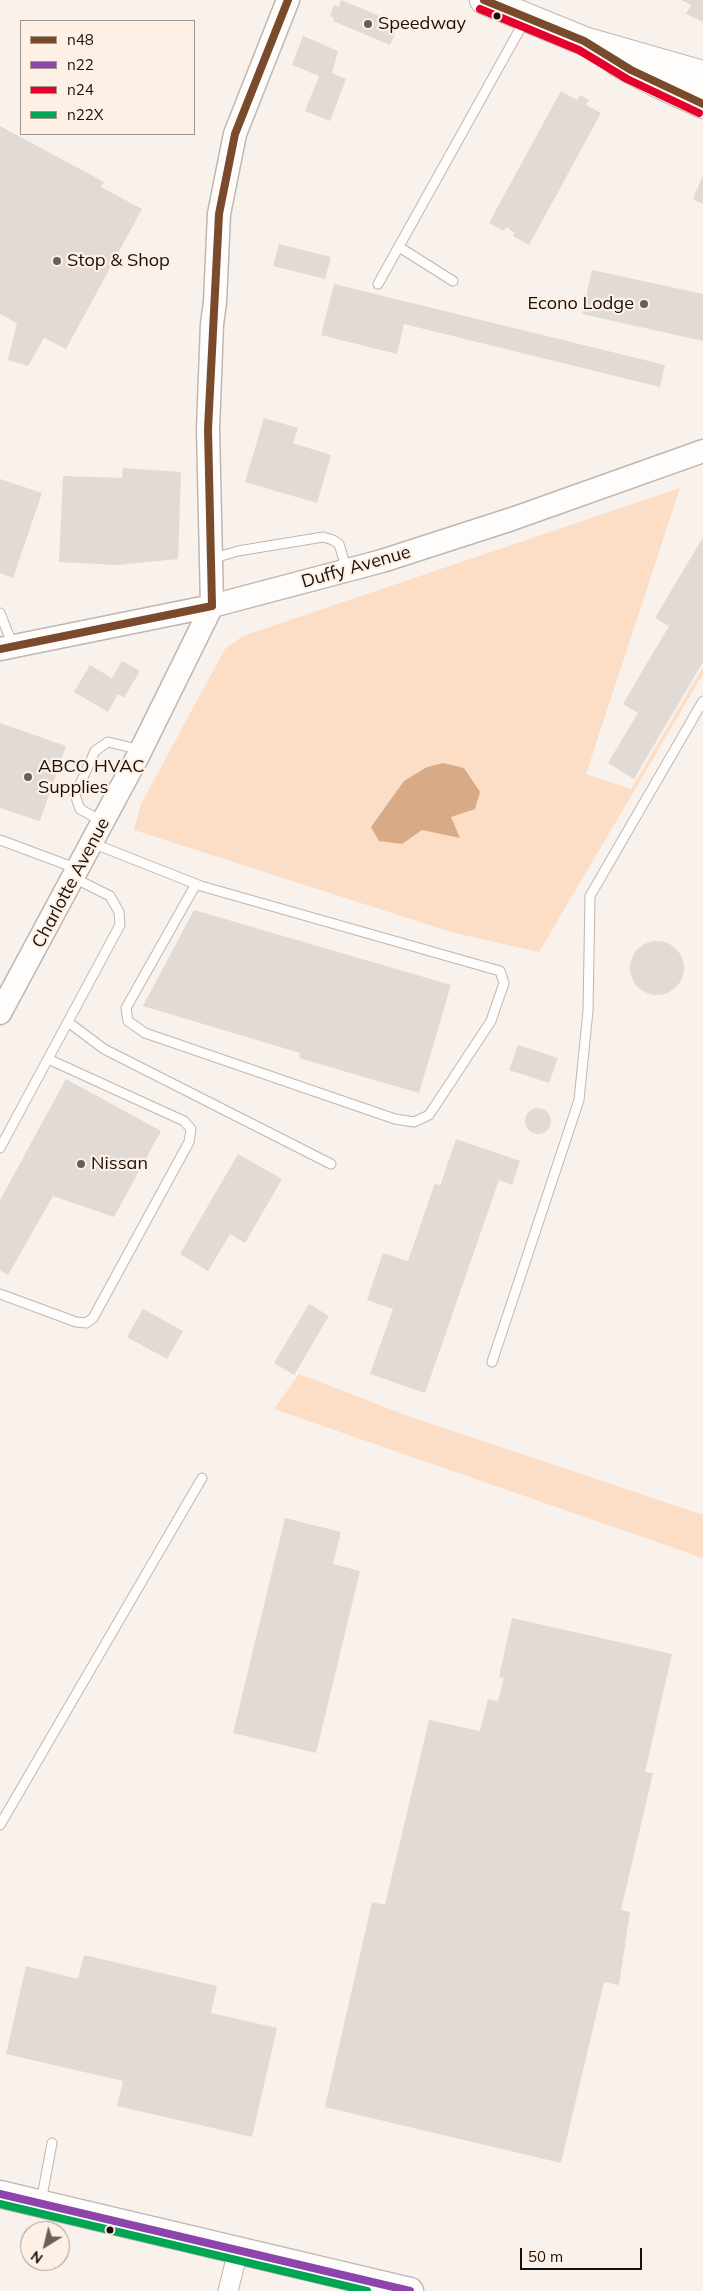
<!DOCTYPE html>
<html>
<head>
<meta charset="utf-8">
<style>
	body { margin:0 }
	#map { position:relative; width:703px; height:2291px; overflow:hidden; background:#f9f1eb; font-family:Mulish,sans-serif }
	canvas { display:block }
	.legend { position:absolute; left:20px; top:20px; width:175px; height:115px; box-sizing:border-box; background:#fff0e5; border:1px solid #a3968d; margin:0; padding:6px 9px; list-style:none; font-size:15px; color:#18100a }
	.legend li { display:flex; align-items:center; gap:10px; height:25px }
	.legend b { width:25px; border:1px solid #a3968d }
	.north { position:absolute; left:20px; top:2221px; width:50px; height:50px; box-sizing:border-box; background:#fff0e5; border:1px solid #a3968d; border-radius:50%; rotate:216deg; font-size:14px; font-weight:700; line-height:20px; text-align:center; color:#18100a }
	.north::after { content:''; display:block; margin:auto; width:18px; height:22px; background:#675f59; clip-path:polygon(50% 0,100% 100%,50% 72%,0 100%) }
	.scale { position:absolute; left:520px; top:2248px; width:122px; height:22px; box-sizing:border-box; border:2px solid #18100a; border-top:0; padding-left:6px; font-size:15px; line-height:18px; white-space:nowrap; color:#18100a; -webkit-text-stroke:4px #fff0e5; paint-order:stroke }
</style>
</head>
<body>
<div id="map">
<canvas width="703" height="2291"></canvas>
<ul class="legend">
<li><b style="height:6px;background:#7a4b2a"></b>n48</li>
<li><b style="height:6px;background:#8e44ad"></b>n22</li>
<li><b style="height:6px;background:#e4002b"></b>n24</li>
<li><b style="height:6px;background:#00a651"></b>n22X</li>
</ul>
<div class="north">N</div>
<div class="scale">50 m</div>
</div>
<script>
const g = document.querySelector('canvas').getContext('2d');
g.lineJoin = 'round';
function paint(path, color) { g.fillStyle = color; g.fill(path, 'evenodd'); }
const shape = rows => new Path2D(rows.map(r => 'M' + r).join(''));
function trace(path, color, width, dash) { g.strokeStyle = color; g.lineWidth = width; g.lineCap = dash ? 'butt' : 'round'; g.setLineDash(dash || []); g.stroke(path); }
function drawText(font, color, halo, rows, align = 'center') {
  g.font = font + ' Mulish,sans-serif'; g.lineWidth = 4.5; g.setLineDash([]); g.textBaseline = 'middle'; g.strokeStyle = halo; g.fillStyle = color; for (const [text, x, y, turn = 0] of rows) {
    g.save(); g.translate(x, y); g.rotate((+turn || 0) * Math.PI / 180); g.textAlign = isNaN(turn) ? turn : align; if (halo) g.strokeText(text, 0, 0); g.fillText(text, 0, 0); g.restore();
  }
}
paint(shape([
	[680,488,586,774,631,789,703,667,703,674,539,952,451,932,134,830,141,804,225,649,243,636],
	[299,1374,408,1416,703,1515,703,1558,274,1409]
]), '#fcddc5');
paint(shape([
	[443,763,464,768,480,792,475,809,451,817,460,838,422,830,402,844,379,841,371,827,404,781,427,767]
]), '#d9aa86');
paint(shape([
	[341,0,399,24,390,45,333,21,334,18,330,16,334,5,339,7],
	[681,0,703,0,703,22,686,14,691,5],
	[303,36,338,51,332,73,346,79,330,121,305,111,319,76,292,65],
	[561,91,577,100,580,95,589,100,586,105,601,113,529,245,513,236,515,233,506,227,504,231,489,223],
	[0,126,104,182,101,187,142,209,66,349,44,338,28,366,8,360,17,323,0,314],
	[703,175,703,204,693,199],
	[279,244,331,257,325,279,273,266],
	[592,270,703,294,703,341,582,314],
	[334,284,665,365,660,387,404,324,397,354,321,335],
	[264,418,298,428,293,443,331,455,317,503,245,482],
	[123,468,181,472,178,559,118,565,59,562,63,476,122,478],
	[0,479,42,493,13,578,0,573],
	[703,537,703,662,634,779,608,763,638,713,623,704,669,626,655,618],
	[122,661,140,671,124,698,118,694,108,712,74,692,90,665,112,678],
	[0,723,66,746,40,821,0,808],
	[194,910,451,985,419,1093,299,1058,300,1053,143,1006],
	'630 968a27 27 0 1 1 54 0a27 27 0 1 1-54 0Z',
	[518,1045,558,1058,549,1083,509,1070],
	[66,1079,161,1131,114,1217,53,1196,8,1275,0,1270,0,1200],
	'525 1121a13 13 0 1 1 26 0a13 13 0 1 1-26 0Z',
	[456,1139,520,1161,512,1185,499,1180,425,1393,370,1374,393,1309,367,1300,383,1253,408,1261,435,1183,440,1186],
	[238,1154,282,1179,245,1243,230,1234,208,1271,180,1254],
	[309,1304,329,1316,294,1375,274,1363],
	[143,1309,183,1331,167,1359,127,1337],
	[285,1518,341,1532,333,1564,360,1571,316,1753,233,1733],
	[512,1618,672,1654,645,1772,653,1773,621,1910,630,1912,619,1985,604,1982,561,2163,325,2107,372,1902,385,1905,429,1720,480,1731,488,1699,498,1701,504,1678,499,1677],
	[84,1955,217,1986,211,2013,277,2028,252,2137,117,2106,123,2081,6,2054,26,1966,78,1979]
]), '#e2dad4');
const service = shape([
	[399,247,453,281],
	[378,284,525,20],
	[211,559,238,551,323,537,333,540,339,544,347,571],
	[0,613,13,646],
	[103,822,80,809,75,795,95,751,108,742,141,750],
	[0,840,78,869],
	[92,843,196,884,201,886,500,971,504,983,491,1021,429,1115,414,1122,395,1119,145,1033,128,1021,126,1008,196,884],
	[68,1022,104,1049,331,1164],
	[0,1148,120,925,119,912,110,896,74,878],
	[0,1294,76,1322,86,1323,93,1318,189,1142,191,1129,184,1121,48,1059],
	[492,1362,579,1100,588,1011,590,896,703,701],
	[0,1825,202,1478],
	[41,2202,52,2143]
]);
const minor = shape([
	[228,2291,238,2251]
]);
const tertiary = shape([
	[0,649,212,606,382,561,512,519,703,451],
	[0,1013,138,756,212,606,208,429,212,324,215,302,219,214,235,134,288,0]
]);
const secondary = shape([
	[0,2194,410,2291]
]);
const primary = shape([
	[484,0,584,41,703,75],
	[619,63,655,82,703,104]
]);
trace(service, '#beb7b1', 11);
trace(minor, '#beb7b1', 21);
trace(tertiary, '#beb7b1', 25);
trace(secondary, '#beb7b1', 29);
trace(primary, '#beb7b1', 30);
trace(service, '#fefdfc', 9);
trace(minor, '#fefdfc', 19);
trace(tertiary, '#fefdfc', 22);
trace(secondary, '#fefdfc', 26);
trace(primary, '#fefdfc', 28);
trace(shape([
	[484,0,584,41,631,70,703,104],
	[212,606,208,429,219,214,235,134,288,0],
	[0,649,212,606]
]), '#7a4b2a', 8);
trace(shape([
	[0,2194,410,2291]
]), '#8e44ad', 8);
trace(shape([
	[480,9,579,50,627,79,699,113]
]), '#e4002b', 8);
trace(shape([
	[0,2204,367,2291]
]), '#00a651', 8);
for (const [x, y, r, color] of [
	[497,16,4.5,"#18100a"],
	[368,24,5,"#675f59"],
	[57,261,5,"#675f59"],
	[644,304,5,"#675f59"],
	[28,777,5,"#675f59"],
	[81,1164,5,"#675f59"],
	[110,2230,4.5,"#18100a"]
]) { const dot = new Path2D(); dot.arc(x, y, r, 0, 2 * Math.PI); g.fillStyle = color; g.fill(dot); trace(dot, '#fff0e5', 2); }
drawText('18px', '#18100a', '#fff0e5', [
	["Speedway",378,24],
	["Stop & Shop",67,261],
	["Econo Lodge",634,304,"right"],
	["ABCO HVAC",38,767],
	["Supplies",38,788],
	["Nissan",91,1164]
], 'left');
drawText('18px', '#18100a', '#fff0e5', [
	["Duffy Avenue",356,567,-16],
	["Charlotte Avenue",71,883,-62]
]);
</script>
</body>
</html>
